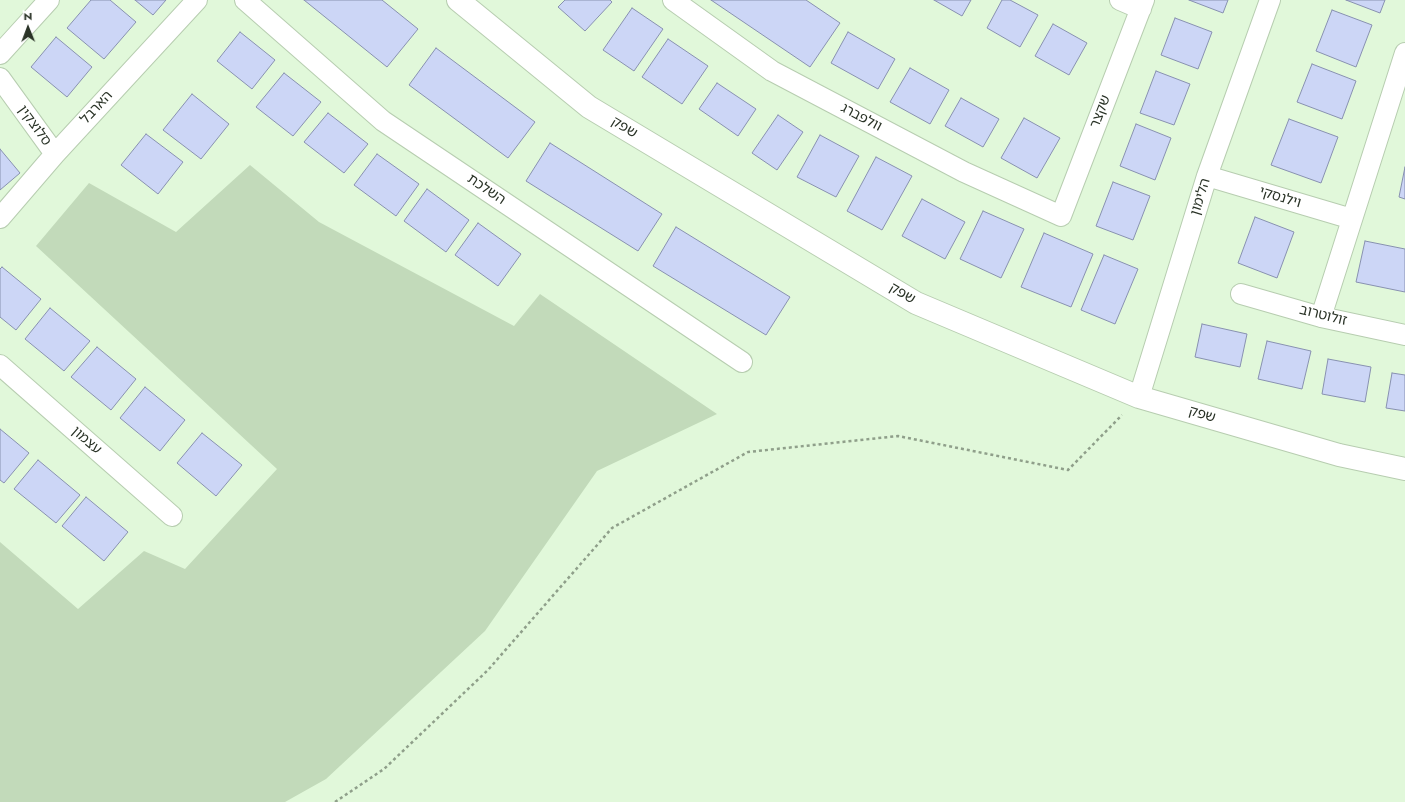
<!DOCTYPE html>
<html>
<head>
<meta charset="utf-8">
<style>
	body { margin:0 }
	#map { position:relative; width:1405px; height:802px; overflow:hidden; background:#e1f8da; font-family:Jost,sans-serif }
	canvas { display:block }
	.north { position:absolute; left:8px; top:8px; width:40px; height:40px; -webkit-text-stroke:3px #fff; paint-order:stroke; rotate:359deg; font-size:11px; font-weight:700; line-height:16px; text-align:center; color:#2a3327 }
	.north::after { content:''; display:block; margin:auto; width:14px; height:18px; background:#2a3327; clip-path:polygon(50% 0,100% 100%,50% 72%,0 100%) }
</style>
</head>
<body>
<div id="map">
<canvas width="1405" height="802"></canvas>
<div class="north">N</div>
</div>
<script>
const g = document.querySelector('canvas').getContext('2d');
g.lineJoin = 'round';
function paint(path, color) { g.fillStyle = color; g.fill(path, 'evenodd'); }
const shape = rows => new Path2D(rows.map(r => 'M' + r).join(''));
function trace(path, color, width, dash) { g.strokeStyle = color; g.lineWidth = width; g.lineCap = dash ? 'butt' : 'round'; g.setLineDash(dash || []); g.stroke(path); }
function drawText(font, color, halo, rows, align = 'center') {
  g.font = font + ' Jost,"Noto Sans Hebrew",sans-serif'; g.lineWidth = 3; g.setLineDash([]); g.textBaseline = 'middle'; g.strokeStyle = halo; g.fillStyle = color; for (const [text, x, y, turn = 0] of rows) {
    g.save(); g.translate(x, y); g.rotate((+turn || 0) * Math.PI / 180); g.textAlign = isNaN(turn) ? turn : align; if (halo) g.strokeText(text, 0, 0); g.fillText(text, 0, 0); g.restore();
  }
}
paint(shape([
	[250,165,319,222,514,326,540,294,717,414,597,471,485,631,326,779,285,802,0,802,0,542,78,609,144,551,185,569,277,469,36,246,89,183,176,232]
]), '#c2daba');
const building = shape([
	[91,0,110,0,136,22,104,59,67,28,91,0],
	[135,0,166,0,153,15,135,0],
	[304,0,382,0,418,29,387,67,304,0],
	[565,0,610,0,612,2,585,31,558,7,565,0],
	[711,0,806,0,840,23,810,67,711,0],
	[934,0,971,0,962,16,934,0],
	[1002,0,1010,0,1038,15,1020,47,987,28,1002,0],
	[1189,0,1228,0,1223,13,1189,0],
	[1346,0,1385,0,1380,13,1346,0],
	[632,8,663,29,634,71,603,50,632,8],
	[1332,10,1372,25,1356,67,1316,51,1332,10],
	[1175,18,1212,32,1198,69,1161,55,1175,18],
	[1053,24,1087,43,1069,75,1035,56,1053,24],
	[240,32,275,60,252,89,217,61,240,32],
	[848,32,895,59,878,89,831,63,848,32],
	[56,37,92,67,67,97,31,67,56,37],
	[668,39,708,66,682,104,642,77,668,39],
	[436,48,535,122,508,158,409,85,436,48],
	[1312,64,1356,81,1342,119,1297,102,1312,64],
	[910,68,949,90,930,124,890,102,910,68],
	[1156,71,1190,84,1174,125,1140,113,1156,71],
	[284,73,321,102,293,136,256,107,284,73],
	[717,83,756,109,738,136,699,109,717,83],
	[192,94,229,124,201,159,163,130,192,94],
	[961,98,999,119,983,147,945,126,961,98],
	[328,113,368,144,344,173,304,142,328,113],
	[778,115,803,132,777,170,752,153,778,115],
	[1024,118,1060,138,1037,178,1001,158,1024,118],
	[1289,119,1338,137,1321,183,1271,165,1289,119],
	[1136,124,1171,138,1155,180,1120,166,1136,124],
	[146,134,183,162,158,194,121,165,146,134],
	[820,135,859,156,836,197,797,177,820,135],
	[550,143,662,214,638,251,526,181,550,143],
	[0,149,20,173,0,190,0,149],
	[377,154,419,184,396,216,354,185,377,154],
	[876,157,912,176,882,230,847,211,876,157],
	[1405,167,1405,199,1399,197,1405,167],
	[1113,182,1150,196,1133,240,1096,226,1113,182],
	[427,189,469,220,446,252,404,221,427,189],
	[922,199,965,222,945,259,902,236,922,199],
	[983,211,1024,229,1001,278,960,259,983,211],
	[1255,217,1294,232,1277,278,1238,263,1255,217],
	[478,223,521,254,498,286,455,255,478,223],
	[676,227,790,297,766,335,653,266,676,227],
	[1044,233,1093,254,1071,307,1021,287,1044,233],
	[1365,241,1405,249,1405,292,1356,282,1365,241],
	[1104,255,1138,269,1115,324,1081,310,1104,255],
	[2,267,41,299,16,330,0,317,0,269,2,267],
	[50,308,90,341,64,371,25,339,50,308],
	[1202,324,1247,334,1240,367,1195,357,1202,324],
	[1267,341,1311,351,1302,389,1258,379,1267,341],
	[97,347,136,379,111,410,71,377,97,347],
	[1328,359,1371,367,1365,402,1322,394,1328,359],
	[1392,373,1405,375,1405,411,1386,408,1392,373],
	[145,387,185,420,160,451,120,418,145,387],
	[0,429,29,453,4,483,0,480,0,429],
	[202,433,242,465,216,496,177,463,202,433],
	[38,460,80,495,56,523,14,489,38,460],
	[86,497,128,532,104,561,62,526,86,497]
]);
paint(building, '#ccd6f6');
trace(building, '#8891b0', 1);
const street = shape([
	[245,0,383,121,742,362],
	[673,0,772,71,964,172,1061,216,1144,0],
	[1120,0,1141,9],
	[0,54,49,0],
	[0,78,55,154],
	[1207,176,1352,219],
	[0,218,55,154,197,0],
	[1241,294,1321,317,1405,335],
	[1321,317,1405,53],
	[0,365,172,516],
	[1139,397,1207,176,1270,0]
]);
const secondary = shape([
	[458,0,589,107,916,303,1139,397,1339,455,1405,469]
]);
trace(street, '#b7cdb0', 22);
trace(secondary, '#b7cdb0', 24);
trace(shape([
	[335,802,384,769,488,670,612,528,748,452,898,436,1068,470,1122,415]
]), '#8f9f8a', 2.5, [3, 3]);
trace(street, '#fff', 20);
trace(secondary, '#fff', 22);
drawText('14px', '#2a3327', '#fff', [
	["הארבל",97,108,-47],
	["שקצר",1101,112,-69],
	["וולפברג",861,118,28],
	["סלוצקין",34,126,54],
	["שפק",624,128,31],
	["השלכת",486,190,34],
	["הלימון",1201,197,-73],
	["וילנסקי",1280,198,17],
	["שפק",902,294,30],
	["זולוטרוב",1323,316,14],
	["שפק",1202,415,16],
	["עצמון",86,441,41]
]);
</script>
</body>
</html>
